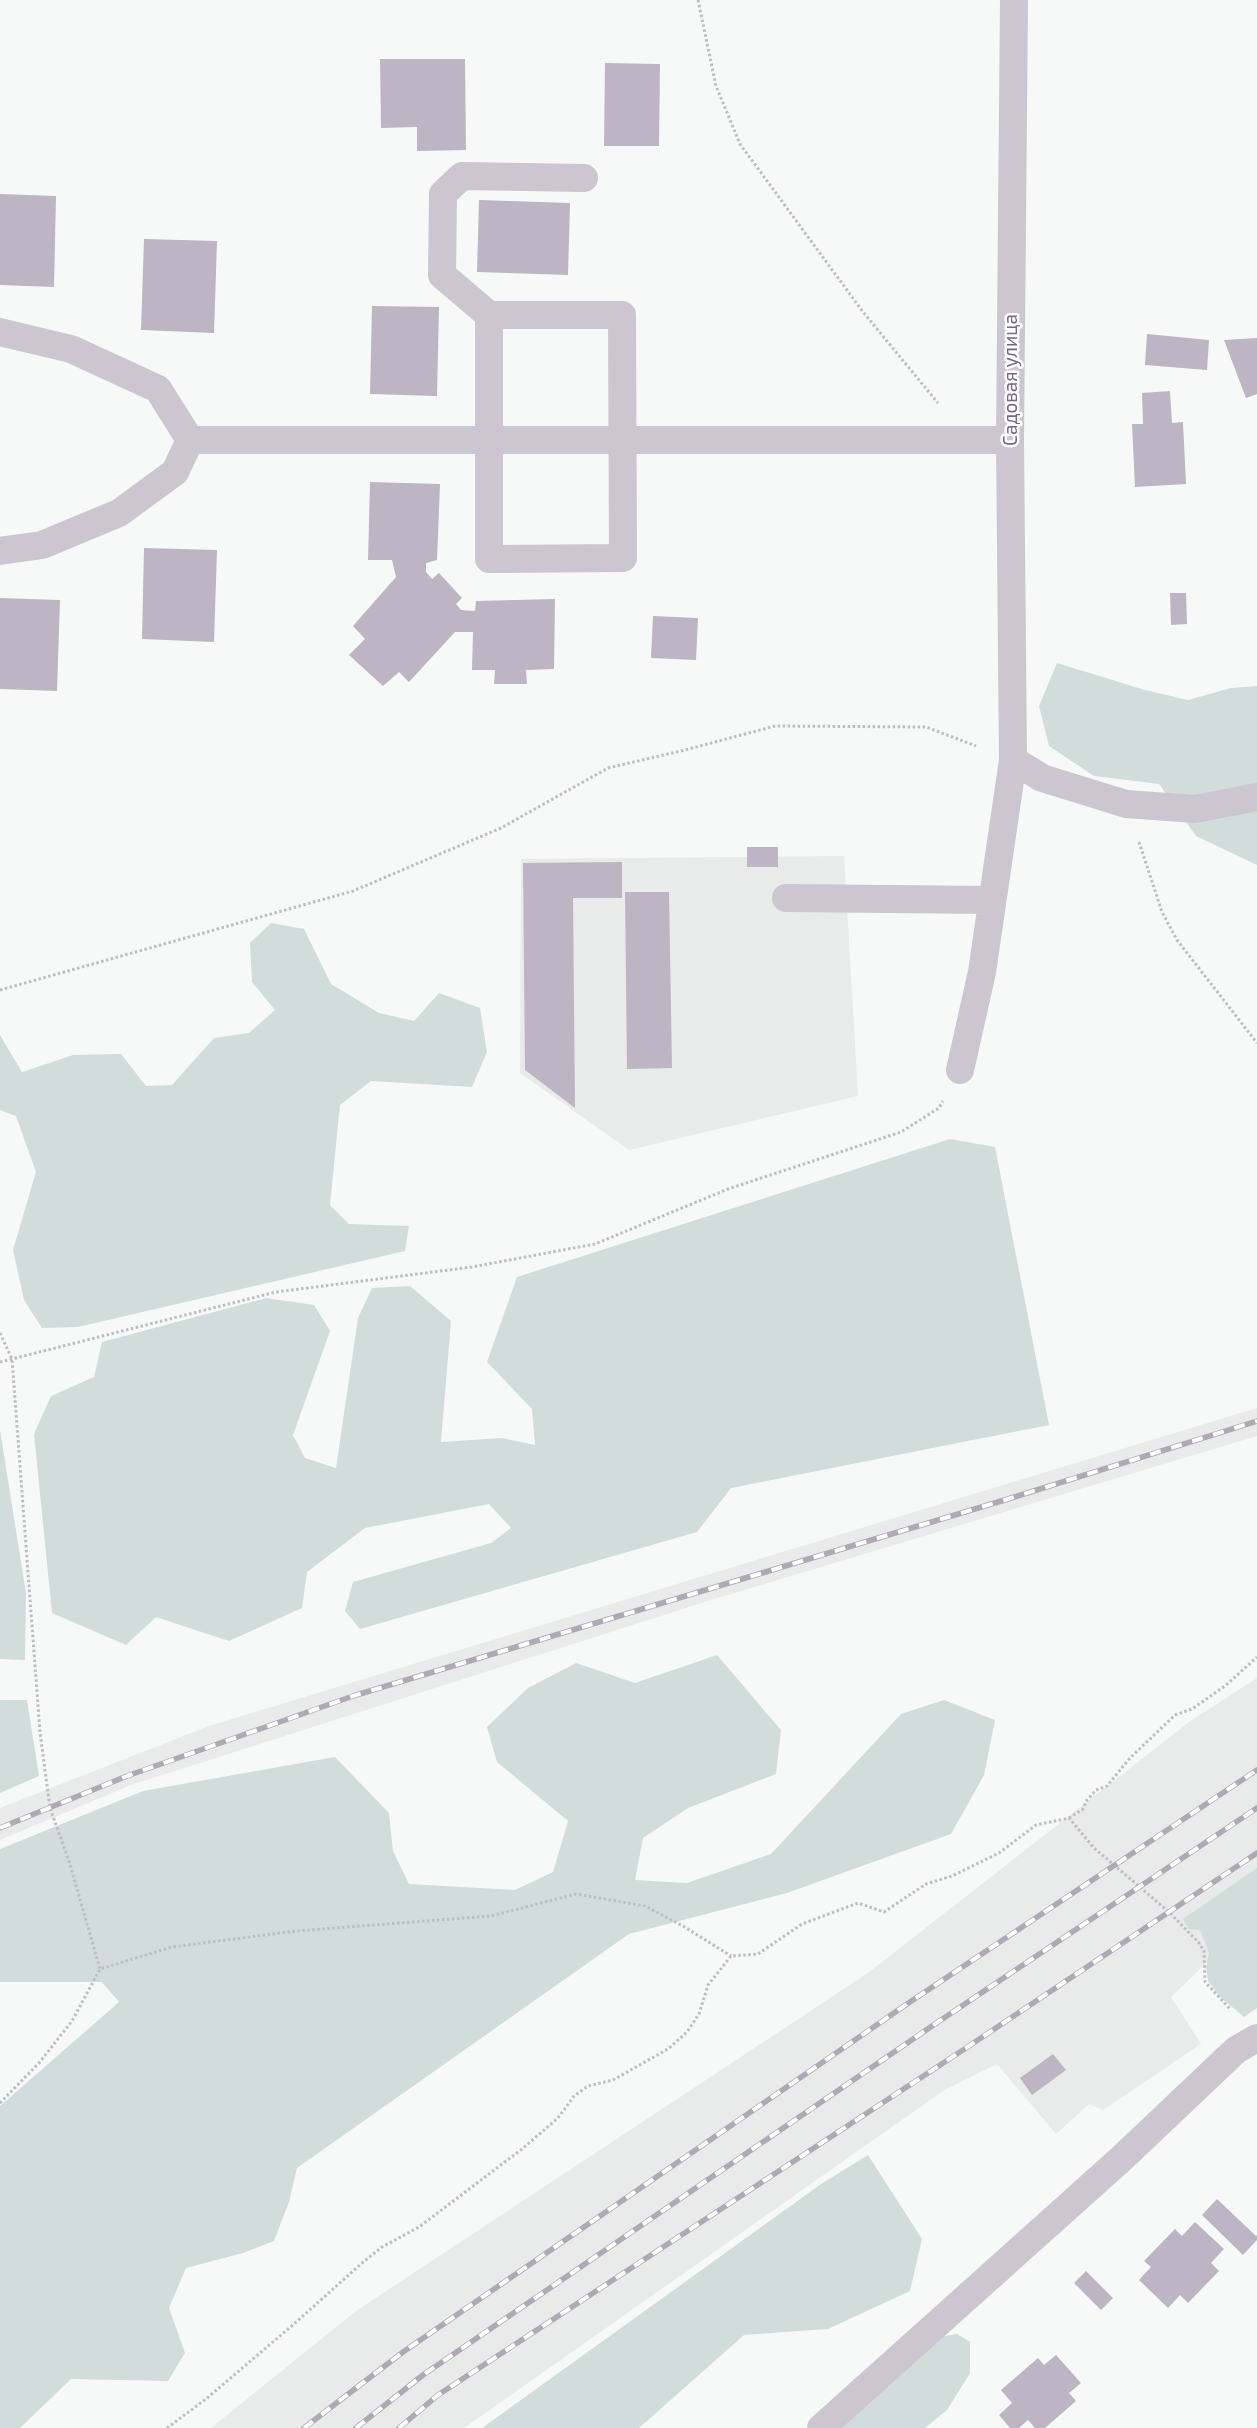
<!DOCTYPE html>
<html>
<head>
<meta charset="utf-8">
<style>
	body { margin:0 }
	canvas { display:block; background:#f6f9f7 }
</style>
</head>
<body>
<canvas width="1257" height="2428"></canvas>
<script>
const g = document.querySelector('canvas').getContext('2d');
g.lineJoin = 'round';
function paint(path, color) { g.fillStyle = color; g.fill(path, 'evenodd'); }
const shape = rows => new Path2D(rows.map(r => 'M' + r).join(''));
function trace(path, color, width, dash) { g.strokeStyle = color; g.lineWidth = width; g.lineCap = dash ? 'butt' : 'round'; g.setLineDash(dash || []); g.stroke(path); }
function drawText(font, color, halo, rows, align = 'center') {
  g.font = font + ' "Exo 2",sans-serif'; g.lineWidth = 5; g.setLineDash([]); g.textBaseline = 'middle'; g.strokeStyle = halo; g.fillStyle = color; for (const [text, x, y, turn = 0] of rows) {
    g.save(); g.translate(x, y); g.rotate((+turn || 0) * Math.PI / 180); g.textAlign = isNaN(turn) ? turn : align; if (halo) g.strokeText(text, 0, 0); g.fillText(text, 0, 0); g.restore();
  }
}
paint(shape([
	[844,856,858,1096,629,1150,520,1073,521,859],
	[1257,1408,1257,1436,711,1600,131,1785,0,1840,0,1808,209,1726],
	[1257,1678,1257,1914,1171,1997,1201,2044,1103,2110,1089,2104,1056,2134,997,2064,943,2091,464,2428,211,2428,356,2311,868,1973,1189,1722]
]), '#e9eaea');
paint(shape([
	[1057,663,1145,690,1188,700,1231,688,1257,686,1257,865,1196,836,1159,784,1094,776,1049,746,1039,706],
	[271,923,304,929,331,984,379,1013,414,1021,439,993,480,1008,487,1052,472,1087,371,1081,340,1105,330,1205,349,1224,409,1226,405,1251,78,1327,42,1328,24,1300,13,1250,36,1172,16,1116,0,1110,0,1035,22,1072,73,1055,121,1054,146,1086,172,1085,214,1038,249,1033,275,1010,252,982,250,943],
	[950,1139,995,1147,1049,1425,731,1488,697,1532,360,1629,345,1611,353,1582,491,1543,511,1528,489,1504,365,1528,307,1572,302,1608,229,1641,156,1617,126,1645,52,1613,34,1434,51,1396,94,1377,102,1342,266,1298,314,1305,330,1331,293,1435,305,1458,336,1468,358,1318,372,1288,410,1286,451,1321,441,1442,502,1438,535,1445,532,1409,487,1362,517,1277],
	[0,1430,26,1593,25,1660,0,1659],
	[717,1655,781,1730,776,1774,688,1808,643,1838,635,1880,687,1883,771,1854,901,1714,944,1700,995,1720,984,1775,951,1834,787,1893,629,1934,297,2168,289,2202,274,2241,243,2253,186,2268,169,2308,185,2353,168,2381,71,2379,20,2428,0,2428,0,2106,119,2002,102,1982,0,1982,0,1849,143,1791,335,1757,389,1813,393,1851,409,1884,515,1890,553,1872,568,1821,497,1762,487,1727,528,1688,576,1663,635,1683],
	[0,1700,27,1700,39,1776,0,1793],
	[1257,1868,1257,2008,1244,2017,1220,1997,1208,1981,1206,1967,1209,1953,1200,1930,1189,1929,1183,1919],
	[868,2155,922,2239,910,2291,828,2329,744,2335,639,2428,482,2428,821,2184],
	[957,2334,970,2342,970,2373,947,2410,925,2428,836,2428,944,2336]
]), '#d2dddb');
paint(shape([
	[380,59,465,59,466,150,417,151,417,127,381,128],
	[605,63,660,64,659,146,604,146],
	[0,194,56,196,54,287,0,285],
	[479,200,570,203,568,275,477,272],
	[144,239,217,241,214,333,141,330],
	[372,306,439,307,437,396,370,394],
	[1147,334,1209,340,1207,370,1145,365],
	[1257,338,1257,394,1246,398,1224,340],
	[1170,391,1172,423,1183,422,1186,484,1135,487,1132,424,1143,424,1142,393],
	[370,482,440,484,437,560,426,563,426,572,432,579,439,573,462,598,456,604,461,610,475,611,476,601,555,599,554,669,526,670,527,684,494,684,495,670,472,670,473,632,455,632,409,682,399,672,383,686,349,655,365,639,353,626,396,577,392,560,368,560],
	[144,548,217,550,214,642,142,639],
	[1170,593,1186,593,1187,624,1171,625],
	[0,598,60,600,57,691,0,689],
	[653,616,698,618,696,660,651,658],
	[747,847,778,847,778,867,747,867],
	[622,862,622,898,573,898,575,1108,525,1070,523,863],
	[625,892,669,892,672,1068,627,1069],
	[1053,2054,1066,2070,1032,2095,1020,2078],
	[1217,2199,1256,2236,1257,2235,1257,2240,1243,2255,1202,2215],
	[1195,2222,1224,2249,1211,2263,1219,2271,1188,2303,1180,2295,1168,2308,1139,2280,1151,2267,1144,2261,1175,2229,1182,2236],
	[1086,2271,1113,2298,1101,2310,1074,2283],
	[1056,2355,1081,2383,1069,2393,1076,2401,1045,2428,1035,2428,1028,2420,1019,2428,1010,2428,999,2415,1012,2403,1001,2390,1038,2358,1044,2365]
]), '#bdb5c3');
trace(shape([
	[698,0,716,86,740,144,863,312,938,403],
	[1139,842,1162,912,1177,940,1257,1043],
	[0,990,353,891,501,828,608,768,685,750,775,726,926,727,976,746],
	[0,1333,12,1359,40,1732,50,1808,69,1861,100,1969],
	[0,1362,276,1292,472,1267,595,1244,728,1189,901,1132,939,1108,943,1101],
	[1069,1818,1083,1809,1087,1800,1096,1790,1107,1786,1130,1758,1175,1715,1192,1709,1225,1686,1257,1657],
	[0,2103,39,2063,72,2021,100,1969,172,1947,296,1931,491,1916,576,1894,645,1906,683,1926,731,1956],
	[167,2428,206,2399,294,2324,362,2263,382,2247,419,2227,522,2149,558,2118,574,2096,588,2086,613,2080,668,2049,687,2032,699,2014,708,1985,731,1956,758,1954,802,1924,858,1903,884,1912,926,1884,952,1876,999,1853,1036,1825,1069,1818,1094,1848,1169,1912,1199,1943,1204,1951,1205,1982,1231,2010]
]), '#c0bcc3', 3, [2.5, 2.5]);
trace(shape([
	[489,315,622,315,623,558,489,559,489,315],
	[489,315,442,275,443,194,462,176,584,178],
	[0,332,71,349,158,389,190,440],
	[190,440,1010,440],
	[0,551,42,545,119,513,175,472,190,440],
	[1013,760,1042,778,1126,804,1195,809,1257,797],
	[786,898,992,900],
	[960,1070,982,972,1013,760,1010,440,1014,0],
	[821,2428,1121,2159,1236,2050,1257,2038]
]), '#cbc6cf', 28);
const rail = shape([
	[0,1828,127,1776,353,1696,1008,1499,1257,1421],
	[304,2428,403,2352,907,2004,1257,1770],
	[356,2428,423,2375,935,2024,1257,1808],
	[399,2428,438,2395,966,2048,1257,1853]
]);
trace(rail, '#afa8b5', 5.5);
trace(rail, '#fff', 4, [11]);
drawText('19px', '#7a658a', '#fff', [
	["Садовая улица",1011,380,-90]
]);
</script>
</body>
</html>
